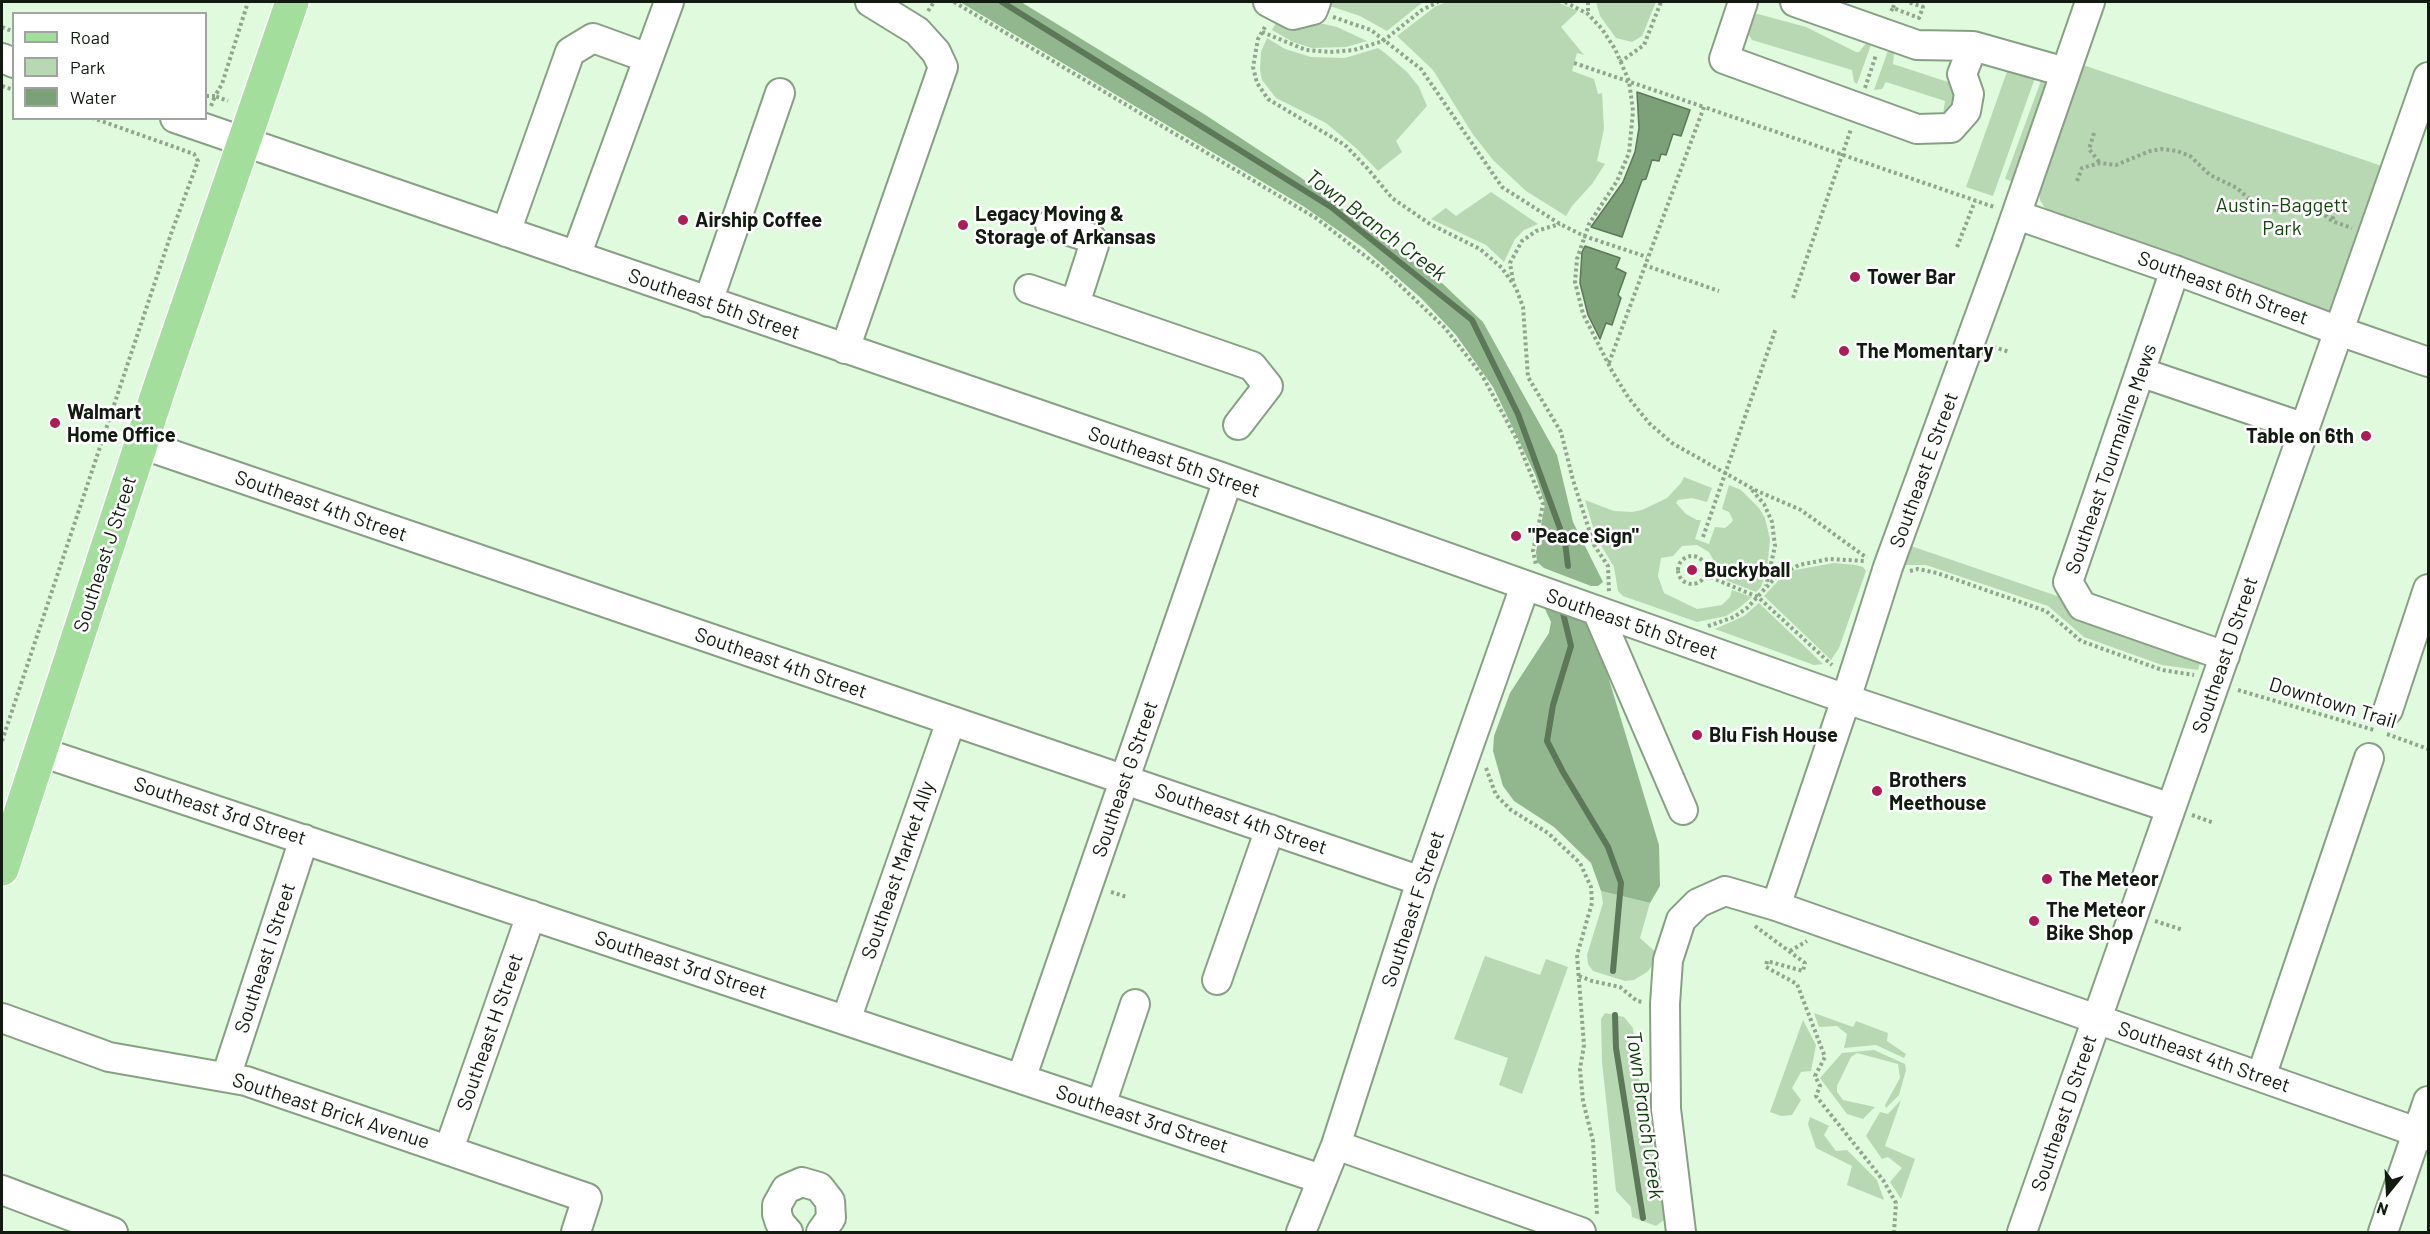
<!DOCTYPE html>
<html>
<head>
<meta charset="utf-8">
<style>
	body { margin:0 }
	#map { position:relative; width:2430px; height:1234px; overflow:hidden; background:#dffadc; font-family:Barlow,sans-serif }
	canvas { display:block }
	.frame { position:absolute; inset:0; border:3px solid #111b10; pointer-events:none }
	.legend { position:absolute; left:12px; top:12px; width:195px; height:108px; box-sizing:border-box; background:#fff; border:2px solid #a0a49f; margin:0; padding:8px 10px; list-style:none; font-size:18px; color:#111b10 }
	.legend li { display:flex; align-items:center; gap:12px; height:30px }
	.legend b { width:30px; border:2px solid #a0a49f }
	.north { position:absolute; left:2358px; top:1162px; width:60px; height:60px; -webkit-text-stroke:4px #fff; paint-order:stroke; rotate:198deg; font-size:16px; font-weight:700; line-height:24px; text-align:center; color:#111b10 }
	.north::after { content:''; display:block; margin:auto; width:21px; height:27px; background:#111b10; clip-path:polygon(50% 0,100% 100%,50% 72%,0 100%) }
</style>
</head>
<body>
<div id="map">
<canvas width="2430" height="1234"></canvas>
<div class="frame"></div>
<ul class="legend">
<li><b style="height:8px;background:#a3de9d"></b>Road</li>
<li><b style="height:16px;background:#b8d8b4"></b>Park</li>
<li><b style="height:16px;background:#7ca078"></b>Water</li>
</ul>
<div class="north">N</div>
</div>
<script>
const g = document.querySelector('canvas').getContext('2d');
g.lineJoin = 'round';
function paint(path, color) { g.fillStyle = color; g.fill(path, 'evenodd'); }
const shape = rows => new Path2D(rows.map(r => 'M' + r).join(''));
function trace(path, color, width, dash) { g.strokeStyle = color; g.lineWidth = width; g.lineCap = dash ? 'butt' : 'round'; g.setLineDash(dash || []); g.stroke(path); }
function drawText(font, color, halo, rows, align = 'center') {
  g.font = font + ' Barlow,sans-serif'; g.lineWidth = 5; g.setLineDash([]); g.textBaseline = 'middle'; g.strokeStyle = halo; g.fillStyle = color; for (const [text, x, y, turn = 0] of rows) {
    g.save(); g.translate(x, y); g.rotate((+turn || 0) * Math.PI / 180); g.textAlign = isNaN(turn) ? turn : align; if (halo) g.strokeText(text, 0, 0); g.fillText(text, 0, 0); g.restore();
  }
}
paint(shape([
	[1328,2,1423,2,1387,31,1360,16,1327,5],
	[1447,2,1557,2,1578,11,1561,27,1584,55,1577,53,1572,71,1594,79,1598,94,1602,93,1604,129,1597,161,1605,164,1592,184,1572,206,1566,216,1526,191,1493,160,1472,133,1433,70,1397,36,1436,6],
	[1596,2,1656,2,1642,36,1632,42,1616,38,1600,16],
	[1758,14,1806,27,1856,52,1859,52,1867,42,1872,42,1857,84,1854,82,1852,70,1752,40,1746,30,1752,15],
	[1277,21,1299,27,1309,26,1315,22,1337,27,1367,41,1346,47,1312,48,1293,42,1272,30],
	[1267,38,1285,49,1311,57,1345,58,1378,48,1385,53,1407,72,1419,87,1427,106,1396,141,1402,152,1378,171,1356,148,1326,123,1276,98,1262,80,1260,70,1261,52],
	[1889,48,1894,54,1893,64,1951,83,1957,99,1949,113,1943,114,1945,101,1886,82,1882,89,1874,90],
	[2083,65,2385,167,2335,310,2328,315,2054,217,2046,210,2040,200,2039,190],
	[2009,66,2036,75,1993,196,1966,187],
	[2042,78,2047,88,2014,182,2005,179],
	[1491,192,1538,224,1524,230,1515,239,1504,262,1486,245,1431,219,1446,208,1456,216],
	[1684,477,1712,488,1707,502,1692,498,1678,500,1676,503,1686,514,1697,520,1701,520,1695,539,1709,544,1715,527,1725,528,1731,523,1733,520,1729,512,1722,509,1729,485,1741,490,1759,508,1765,518,1770,539,1767,570,1761,587,1756,592,1725,580,1726,576,1718,568,1709,552,1697,545,1682,546,1673,556,1661,558,1658,576,1664,593,1697,609,1722,605,1730,597,1732,590,1752,597,1739,608,1726,616,1697,622,1623,596,1618,591,1614,567,1596,537,1585,500,1614,511,1632,512,1642,510,1667,498,1681,483],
	[1911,546,2063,598,2201,660,2198,670,2162,665,2084,637,2048,606,1926,565,1904,565],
	[1834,563,1856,565,1863,567,1866,571,1839,648,1831,660,1764,596,1778,581,1795,570],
	[1759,603,1823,664,1814,665,1715,629,1744,616],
	[1601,891,1650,903,1640,938,1660,956,1647,972,1634,980,1625,981,1593,971,1588,964,1587,955,1603,903],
	[1485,956,1540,975,1546,959,1568,967,1522,1094,1499,1085,1508,1058,1454,1039],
	[1605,1013,1624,1017,1633,1028,1638,1074,1665,1206,1664,1220,1656,1226,1632,1217,1631,1207,1616,1191,1602,1062,1601,1019],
	[1814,1013,1853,1027,1856,1021,1888,1033,1887,1041,1906,1054,1904,1058,1876,1045,1844,1048,1847,1034,1837,1026,1819,1027],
	[1803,1020,1816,1045,1811,1071,1801,1072,1792,1088,1801,1100,1792,1115,1781,1116,1770,1112],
	[1874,1050,1905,1064,1906,1070,1899,1095,1886,1108,1885,1105,1900,1078,1898,1064,1857,1053,1851,1057,1837,1086,1837,1092,1843,1100,1875,1107,1863,1119,1847,1114,1820,1078,1842,1053],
	[1901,1100,1885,1146,1915,1159,1901,1199,1890,1182,1902,1168,1888,1157,1882,1159,1866,1136,1880,1112,1888,1114],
	[1810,1117,1829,1126,1824,1135,1836,1151,1847,1150,1877,1180,1884,1200,1847,1185,1852,1166,1816,1148,1808,1124]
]), '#b8d8b4');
paint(shape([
	[960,2,1021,2,1204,114,1300,177,1443,284,1483,322,1557,455,1573,522,1603,582,1598,586,1591,586,1544,568,1537,562,1536,552,1545,504,1535,474,1493,387,1456,335,1421,298,1362,247,1303,206],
	[1545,609,1553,609,1588,621,1595,633,1659,845,1660,886,1650,903,1601,891,1591,863,1554,827,1514,801,1503,786,1493,751,1494,736,1510,693,1549,633,1551,622]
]), '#92b78e');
const water = shape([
	[1637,92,1690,110,1681,136,1673,134,1666,155,1661,154,1659,161,1652,160,1646,179,1642,180,1622,237,1591,227,1623,182,1635,152,1639,128,1637,92],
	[1585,246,1620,258,1616,268,1626,273,1618,295,1621,298,1612,325,1606,323,1600,339,1588,315,1580,283,1582,252,1585,246]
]);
paint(water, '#7ca078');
trace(water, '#5c7859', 1.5);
trace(shape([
	[1002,2,1331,207,1472,320,1518,414,1565,542,1568,566],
	[1563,613,1571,646,1553,705,1547,741,1563,772,1608,847,1621,883,1613,971],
	[1615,1015,1616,1048,1643,1218]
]), '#5c7859', 6);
const minor = shape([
	[1268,2,1293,15,1313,10,1316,2],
	[1743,2,1724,59,1917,129,1951,128,1966,111,1969,94,1962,74,1973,46],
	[1795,2,1917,45,1973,46,2065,72],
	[2,58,14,63],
	[175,118,1221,477,1846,699,2171,808],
	[2017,215,2175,270,2339,331,2428,362],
	[1050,225,1091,238,1094,245,1075,304],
	[506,232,570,52,593,38,648,58],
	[576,256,669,2],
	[2175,270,2068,582,2082,606,2225,656],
	[1029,289,1252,366,1268,386,1238,425],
	[708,302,780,93],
	[845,349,943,67,936,52,917,31,870,2],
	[2140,372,2305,428],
	[141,444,1421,881],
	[1597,611,1683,810],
	[2388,710,2428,589],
	[41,752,1321,1179],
	[1776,906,1846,699,1888,567,2006,244,2090,2],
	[1217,980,1270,829],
	[2,1018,109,1057,246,1081,587,1198,576,1232],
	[846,1020,951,721],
	[226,1077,304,839],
	[2261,1077,2369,758],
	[1021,1079,1228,480],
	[1101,1105,1135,1004],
	[1336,1145,1581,1232],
	[449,1149,531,915],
	[2,1190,113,1232],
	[788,1232,780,1223,777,1214,777,1205,786,1189,802,1182,819,1187,830,1201,831,1218,821,1232],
	[1301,1232,1336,1145,1421,881,1525,586],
	[1681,1232,1666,1109,1665,1004,1668,960,1681,920,1698,903,1725,891,1776,906,2428,1136],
	[2022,1232,2428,77],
	[2383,1232,2428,1101]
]);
const major = shape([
	[2,869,160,386,292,2]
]);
trace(minor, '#87a084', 32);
trace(major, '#fff', 36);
trace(shape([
	[954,2,1316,218,1386,272,1445,328,1482,375,1517,440,1543,504,1533,551,1536,565],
	[1565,2,1588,14,1602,29,1615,49,1629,81,1633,111,1629,153,1617,181,1589,224,1577,259,1575,282,1583,314,1612,371,1628,397,1649,423,1672,443,1755,490,1801,510,1867,558],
	[1588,2,1588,13],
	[1893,8,1895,2],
	[928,11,934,2],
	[1891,11,1893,8,1919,18,1923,7,1908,2],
	[1333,17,1371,30,1421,69,1502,187,1560,224,1584,236,1647,257],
	[2,27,14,32],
	[1265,27,1258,39,1253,67,1257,83,1268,99,1345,145,1368,169,1392,198,1430,224,1480,249,1502,268,1516,288,1523,307,1528,377,1561,432,1573,480,1594,545,1608,566,1609,592],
	[1262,32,1306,50,1329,52,1354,50,1383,41,1422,10,1438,2],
	[1620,62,1644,45,1661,2],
	[1574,63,1580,65],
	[2,86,14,90],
	[1865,88,1876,55],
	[206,96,215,96,222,84,248,2],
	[211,106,215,96,228,101],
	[2094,133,2089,149,2100,163],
	[2077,181,2082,168,2100,163,2116,165,2150,151,2162,149,2177,151,2190,156,2210,175,2237,188,2258,207,2279,211,2312,208,2319,210,2332,221,2352,228],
	[2312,208,2339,198,2332,221],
	[1957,247,1975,201],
	[1644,265,1719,291],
	[1513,281,1510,263,1522,241,1536,231,1560,224],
	[1793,298,1851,129],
	[1993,347,2010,352],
	[1609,363,1704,107,1994,207],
	[1752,490,1764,504,1772,522,1775,546,1766,586],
	[1703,537,1776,328],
	'1678 570a14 14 0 1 1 28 0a14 14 0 1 1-28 0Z',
	[1910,571,1918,569,1937,573,2046,611,2081,641,2162,670,2194,675],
	[1705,575,1758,597,1832,665],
	[1708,626,1734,617,1747,608,1775,578,1799,565,1829,559,1865,561],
	[2238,690,2374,730],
	[2387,734,2428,749],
	[2,741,171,234,198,161,194,154,93,118],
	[1486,768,1496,795,1511,810,1548,833,1580,863,1591,887,1592,903,1577,955,1584,1045,1580,1069,1583,1101,1593,1141,1597,1214],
	[2192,815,2214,823],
	[1111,892,1127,897],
	[2155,921,2183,930],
	[1755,926,1805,963,1803,971,1767,961,1766,967,1797,984,1825,1057,1815,1076,1820,1086,1816,1096,1883,1180,1896,1203,1894,1232],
	[1790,951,1807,941],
	[1579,976,1592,981,1620,987,1637,1001,1643,1002]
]), '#91a58e', 4, [3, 3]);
trace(minor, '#fff', 28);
trace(major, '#a3de9d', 33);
trace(shape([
	[1580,65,1704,107]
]), '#91a58e', 4, [3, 3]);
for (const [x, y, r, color] of [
	[683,220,6,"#ac1c55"],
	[963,225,6,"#ac1c55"],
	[1855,277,6,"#ac1c55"],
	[1844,351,6,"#ac1c55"],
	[55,423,6,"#ac1c55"],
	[2366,436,6,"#ac1c55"],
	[1516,536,6,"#ac1c55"],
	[1692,570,6,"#ac1c55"],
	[1697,735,6,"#ac1c55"],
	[1877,791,6,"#ac1c55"],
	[2047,879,6,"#ac1c55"],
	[2034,921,6,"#ac1c55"]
]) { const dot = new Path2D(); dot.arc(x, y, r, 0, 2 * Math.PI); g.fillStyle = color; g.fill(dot); trace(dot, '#fff', 2); }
drawText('20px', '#13460f', '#fff', [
	["Austin-Baggett",2282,205],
	["Park",2282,228]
]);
drawText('bold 20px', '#111b10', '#fff', [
	["Legacy Moving &",975,214],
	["Storage of Arkansas",975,237],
	["Airship Coffee",695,220],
	["Tower Bar",1867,277],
	["The Momentary",1856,351],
	["Walmart",67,412],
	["Home Office",67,435],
	["Table on 6th",2354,436,"right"],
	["\"Peace Sign\"",1528,536],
	["Buckyball",1704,570],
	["Blu Fish House",1709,735],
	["Brothers",1889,780],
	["Meethouse",1889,803],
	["The Meteor",2059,879],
	["The Meteor",2046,910],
	["Bike Shop",2046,933]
], 'left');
drawText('20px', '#111b10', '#fff', [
	["Southeast 6th Street",2223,288,20],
	["Southeast 5th Street",714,304,19],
	["Southeast Tourmaline Mews",2111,459,-71],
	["Southeast 5th Street",1174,462,19],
	["Southeast E Street",1924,470,-70],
	["Southeast 4th Street",321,506,19],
	["Southeast J Street",105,554,-72],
	["Southeast 5th Street",1632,624,19],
	["Southeast D Street",2225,655,-71],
	["Southeast 4th Street",781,663,19],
	["Downtown Trail",2333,703,17],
	["Southeast G Street",1125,779,-71],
	["Southeast 3rd Street",220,811,18],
	["Southeast 4th Street",1241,819,19],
	["Southeast Market Ally",898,870,-71],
	["Southeast F Street",1413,909,-72],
	["Southeast I Street",265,958,-72],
	["Southeast 3rd Street",681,965,18],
	["Southeast H Street",490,1032,-71],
	["Southeast 4th Street",2204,1057,19],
	["Southeast Brick Avenue",331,1111,18],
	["Southeast D Street",2064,1113,-71],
	["Southeast 3rd Street",1142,1119,18]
]);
drawText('italic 21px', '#093e05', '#fff', [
	["Town Branch Creek",1376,225,37],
	["Town Branch Creek",1645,1115,82]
]);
</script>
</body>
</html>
